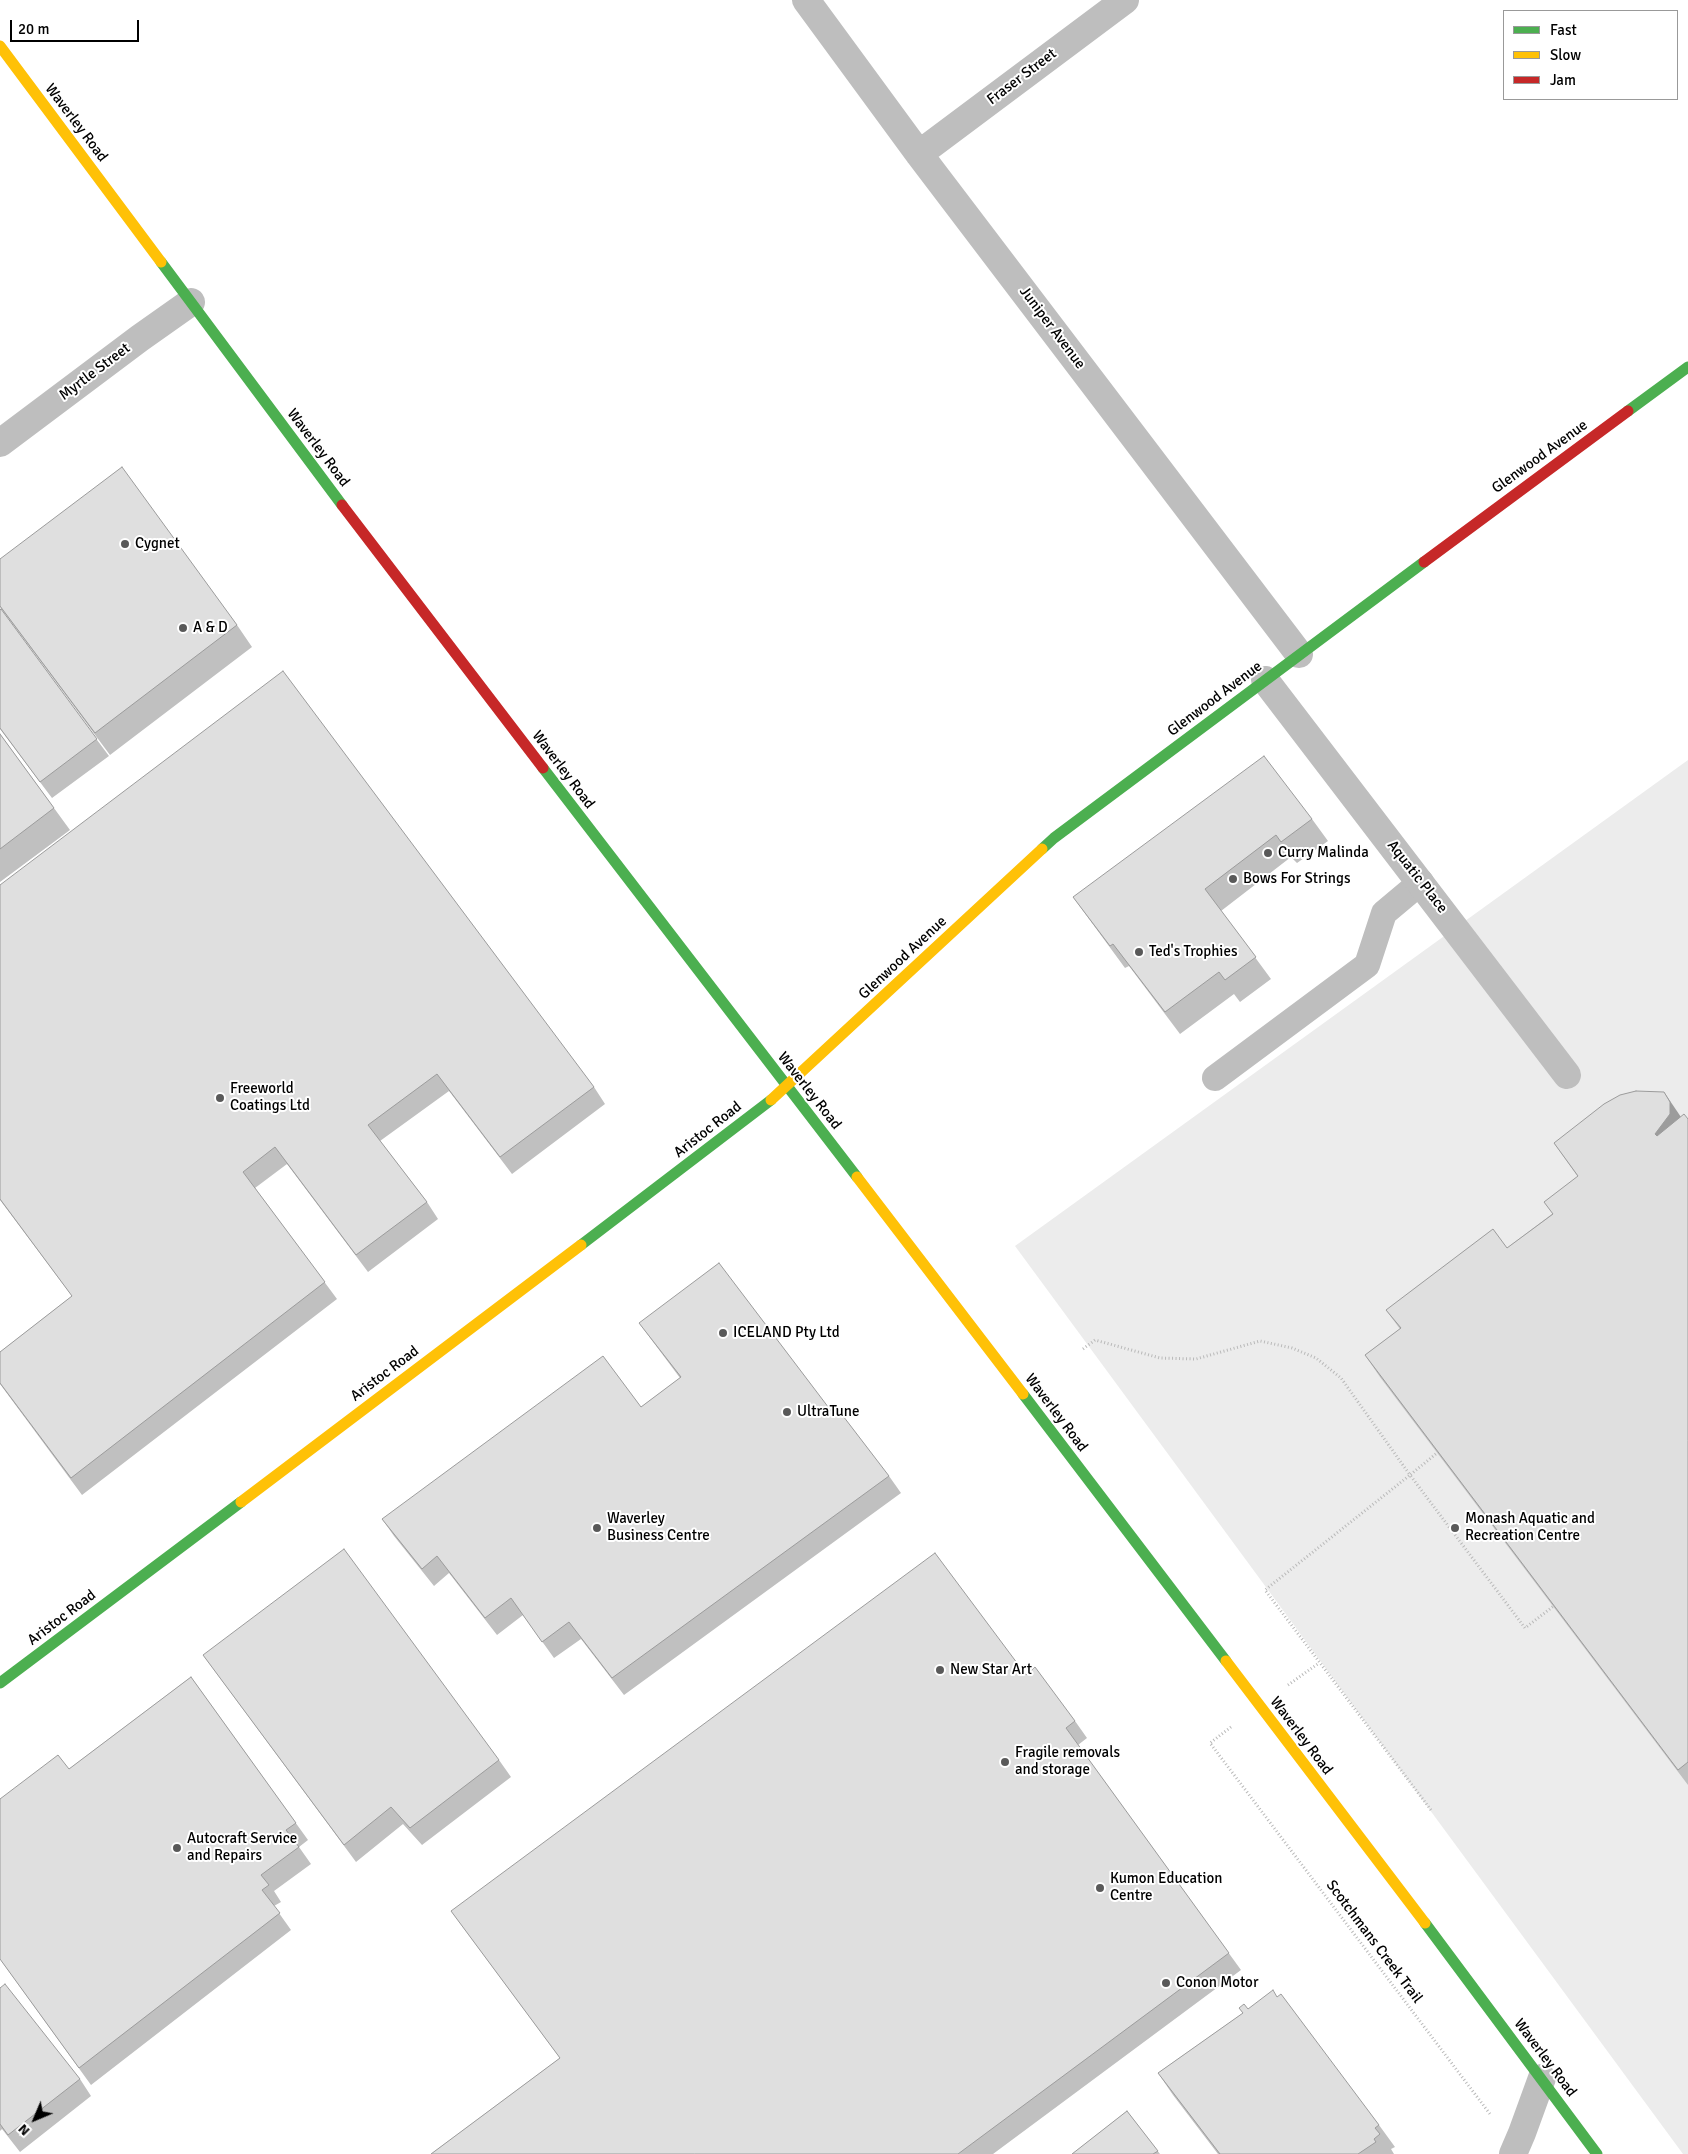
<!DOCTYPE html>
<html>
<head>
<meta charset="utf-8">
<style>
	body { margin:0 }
	#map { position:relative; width:1688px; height:2154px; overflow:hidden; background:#fff; font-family:Signika,sans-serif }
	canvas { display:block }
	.legend { position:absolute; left:1503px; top:10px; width:175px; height:90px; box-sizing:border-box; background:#fff; border:1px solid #999; margin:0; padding:6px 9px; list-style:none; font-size:15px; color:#000 }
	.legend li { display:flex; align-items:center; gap:10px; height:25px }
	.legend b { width:25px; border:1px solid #999 }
	.north { position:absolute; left:10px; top:2094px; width:50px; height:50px; -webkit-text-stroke:4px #fff; paint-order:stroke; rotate:225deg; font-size:14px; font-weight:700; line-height:20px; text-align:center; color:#000 }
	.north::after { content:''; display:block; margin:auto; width:18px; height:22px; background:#000; clip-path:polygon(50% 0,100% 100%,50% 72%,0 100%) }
	.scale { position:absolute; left:10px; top:20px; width:129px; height:22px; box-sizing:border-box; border:2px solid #000; border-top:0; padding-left:6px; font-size:15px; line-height:18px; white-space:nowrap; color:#000; -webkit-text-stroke:4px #fff; paint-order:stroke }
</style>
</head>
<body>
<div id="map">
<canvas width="1688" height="2154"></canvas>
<ul class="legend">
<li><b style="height:6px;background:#4caf50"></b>Fast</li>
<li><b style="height:6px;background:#ffc107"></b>Slow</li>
<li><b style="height:6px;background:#c62828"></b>Jam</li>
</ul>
<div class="north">N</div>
<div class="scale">20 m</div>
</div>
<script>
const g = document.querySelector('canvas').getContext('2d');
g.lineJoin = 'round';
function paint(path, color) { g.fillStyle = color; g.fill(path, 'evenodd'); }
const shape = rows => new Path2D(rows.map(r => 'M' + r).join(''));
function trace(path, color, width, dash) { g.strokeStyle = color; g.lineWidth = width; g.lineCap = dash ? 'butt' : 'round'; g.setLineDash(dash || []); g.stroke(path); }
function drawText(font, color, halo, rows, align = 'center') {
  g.font = font + ' Signika,sans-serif'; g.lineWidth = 4; g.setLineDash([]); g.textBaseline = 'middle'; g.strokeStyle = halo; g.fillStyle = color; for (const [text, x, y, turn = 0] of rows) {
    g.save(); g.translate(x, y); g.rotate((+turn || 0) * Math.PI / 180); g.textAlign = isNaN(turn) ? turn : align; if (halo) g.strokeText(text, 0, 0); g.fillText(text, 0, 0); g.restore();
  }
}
paint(shape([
	[1688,760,1688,2154,1683,2154,1015,1246]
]), '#ececec');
trace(shape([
	[1083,1349,1095,1340,1160,1358,1196,1359,1260,1341,1292,1348,1316,1358,1341,1378,1410,1475,1437,1453],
	[1288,1685,1319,1663],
	[1231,1727,1210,1743,1490,2114],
	[1431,1810,1265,1590,1410,1475,1525,1628,1555,1605]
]), '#b9b9b9', 3, [1, 2.5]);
trace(shape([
	[1215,1078,1367,965,1384,913,1421,882]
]), '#bebebe', 26);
trace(shape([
	[806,0,919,154,1299,654],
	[919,154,1125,0],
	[0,443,140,338,191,302],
	[1265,680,1567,1075],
	[1513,2154,1522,2133,1542,2078]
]), '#bebebe', 28);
trace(shape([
	[161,262,342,505],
	[1628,411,1688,367],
	[543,768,857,1177],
	[1042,849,1054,838,1424,562],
	[581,1245,771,1100],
	[1023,1394,1226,1661],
	[0,1683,241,1502],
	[1425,1923,1597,2154]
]), '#4caf50', 11);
trace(shape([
	[0,46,161,262],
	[771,1100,1042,849],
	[857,1177,1023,1394],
	[241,1502,581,1245],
	[1226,1661,1425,1923]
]), '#ffc107', 11);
trace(shape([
	[342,505,543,768],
	[1424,562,1628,411]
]), '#c62828', 11);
paint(shape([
	[0,559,237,625,252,647,110,755,0,607],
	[0,610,109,756,52,798,0,729],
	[0,734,70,830,0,882],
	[1312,819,1328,841,1297,863,1291,857,1221,911,1271,979,1240,1002,1234,994,1180,1034,1129,966,1125,968,1089,919,1073,897],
	[0,885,594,1087,605,1104,512,1174,449,1091,380,1141,427,1202,438,1219,368,1272,287,1164,255,1188,337,1299,82,1495,0,1384,0,1352,72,1296,0,1200],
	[1681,1117,1688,1119,1688,1785,1380,1377,1365,1355,1400,1329,1386,1310,1507,1248,1552,1214,1578,1177,1554,1143],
	[639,1323,835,1416,889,1476,901,1493,624,1695,581,1639,554,1658,523,1615,497,1635,449,1573,434,1586,394,1536,382,1519,641,1407,680,1378],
	[203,1655,499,1760,511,1777,422,1845,403,1824,356,1862],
	[1026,1675,1075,1721,1087,1738,1078,1745,1241,1970,993,2154,431,2154,560,2058,451,1911],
	[191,1677,308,1840,299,1847,311,1864,274,1891,281,1902,274,1906,291,1930,91,2085,0,1959,69,1769],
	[0,1988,80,2079,91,2096,20,2152,2,2129,0,2131],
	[1277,1997,1379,2125,1395,2147,1391,2149,1394,2154,1218,2154,1173,2095,1158,2073,1243,2013,1239,2008,1248,2009],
	[1127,2111,1160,2154,1072,2154]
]), '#c0c0c0');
paint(shape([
	[1664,1092,1685,1123,1671,1156,1655,1134]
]), '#9c9c9c');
const building = shape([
	[122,467,237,625,95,733,0,606,0,559,122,467],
	[1,609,97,739,40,782,0,728,0,610,1,609],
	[283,671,594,1087,500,1157,437,1074,368,1125,427,1202,356,1255,275,1147,243,1172,325,1282,71,1478,0,1383,0,1352,72,1296,0,1199,0,885,283,671],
	[0,734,54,808,0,849,0,734],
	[1264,756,1312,819,1281,842,1276,835,1205,889,1256,957,1225,980,1219,972,1165,1012,1113,944,1110,946,1073,897,1264,756],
	[1636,1091,1664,1092,1670,1102,1670,1114,1655,1134,1657,1136,1684,1114,1688,1119,1688,1762,1678,1770,1365,1355,1401,1328,1386,1310,1493,1229,1507,1248,1553,1214,1544,1202,1578,1176,1554,1143,1604,1104,1620,1095,1636,1091],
	[719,1263,835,1416,840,1412,889,1476,612,1678,569,1622,542,1642,511,1598,485,1618,437,1556,422,1569,382,1519,603,1356,641,1407,681,1377,639,1323,719,1263],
	[344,1549,499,1760,410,1828,391,1807,344,1845,203,1655,344,1549],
	[935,1553,1026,1675,1035,1667,1075,1721,1066,1728,1229,1953,958,2154,431,2154,560,2058,451,1911,935,1553],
	[191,1677,296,1823,286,1830,299,1847,261,1875,269,1885,262,1890,280,1913,79,2068,0,1959,0,1799,58,1755,69,1769,191,1677],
	[5,1984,80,2079,8,2135,0,2124,0,1988,5,1984],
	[1273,1990,1277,1997,1281,1994,1379,2125,1375,2128,1380,2134,1374,2139,1376,2142,1358,2154,1220,2154,1158,2073,1243,2013,1239,2008,1244,2004,1248,2009,1273,1990],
	[1127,2111,1158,2151,1153,2154,1072,2154,1127,2111]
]);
paint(building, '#dfdfdf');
trace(building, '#9c9c9c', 1);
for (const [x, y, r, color] of [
	[125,544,5,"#595959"],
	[183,628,5,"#595959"],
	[1268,853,5,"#595959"],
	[1233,879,5,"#595959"],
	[1139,952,5,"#595959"],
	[220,1098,5,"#595959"],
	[723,1333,5,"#595959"],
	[787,1412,5,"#595959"],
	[597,1528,5,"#595959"],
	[1455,1528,5,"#595959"],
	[940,1670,5,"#595959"],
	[1005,1762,5,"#595959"],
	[177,1848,5,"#595959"],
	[1100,1888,5,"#595959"],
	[1166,1983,5,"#595959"]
]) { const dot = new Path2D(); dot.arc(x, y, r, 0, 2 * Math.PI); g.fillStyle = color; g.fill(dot); trace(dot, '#fff', 2); }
drawText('15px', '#000', '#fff', [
	["Fraser Street",1022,77,-37],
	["Waverley Road",76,123,53],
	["Juniper Avenue",1052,328,53],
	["Myrtle Street",95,372,-37],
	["Waverley Road",318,448,53],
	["Glenwood Avenue",1540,457,-36],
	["Glenwood Avenue",1215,699,-37],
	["Waverley Road",563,770,53],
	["Aquatic Place",1417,877,52],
	["Glenwood Avenue",903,958,-43],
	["Waverley Road",809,1091,52],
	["Aristoc Road",708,1130,-38],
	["Aristoc Road",385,1374,-37],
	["Waverley Road",1056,1413,53],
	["Aristoc Road",62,1618,-37],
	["Waverley Road",1301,1736,53],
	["Scotchmans Creek Trail",1374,1942,53],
	["Waverley Road",1545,2058,53]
]);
drawText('15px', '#000', '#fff', [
	["Cygnet",135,544],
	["A & D",193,628],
	["Curry Malinda",1278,853],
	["Bows For Strings",1243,879],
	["Ted's Trophies",1149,952],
	["Freeworld",230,1089],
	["Coatings Ltd",230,1106],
	["ICELAND Pty Ltd",733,1333],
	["UltraTune",797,1412],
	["Waverley",607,1519],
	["Business Centre",607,1536],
	["Monash Aquatic and",1465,1519],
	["Recreation Centre",1465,1536],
	["New Star Art",950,1670],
	["Fragile removals",1015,1753],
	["and storage",1015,1770],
	["Autocraft Service",187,1839],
	["and Repairs",187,1856],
	["Kumon Education",1110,1879],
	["Centre",1110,1896],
	["Conon Motor",1176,1983]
], 'left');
</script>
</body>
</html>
